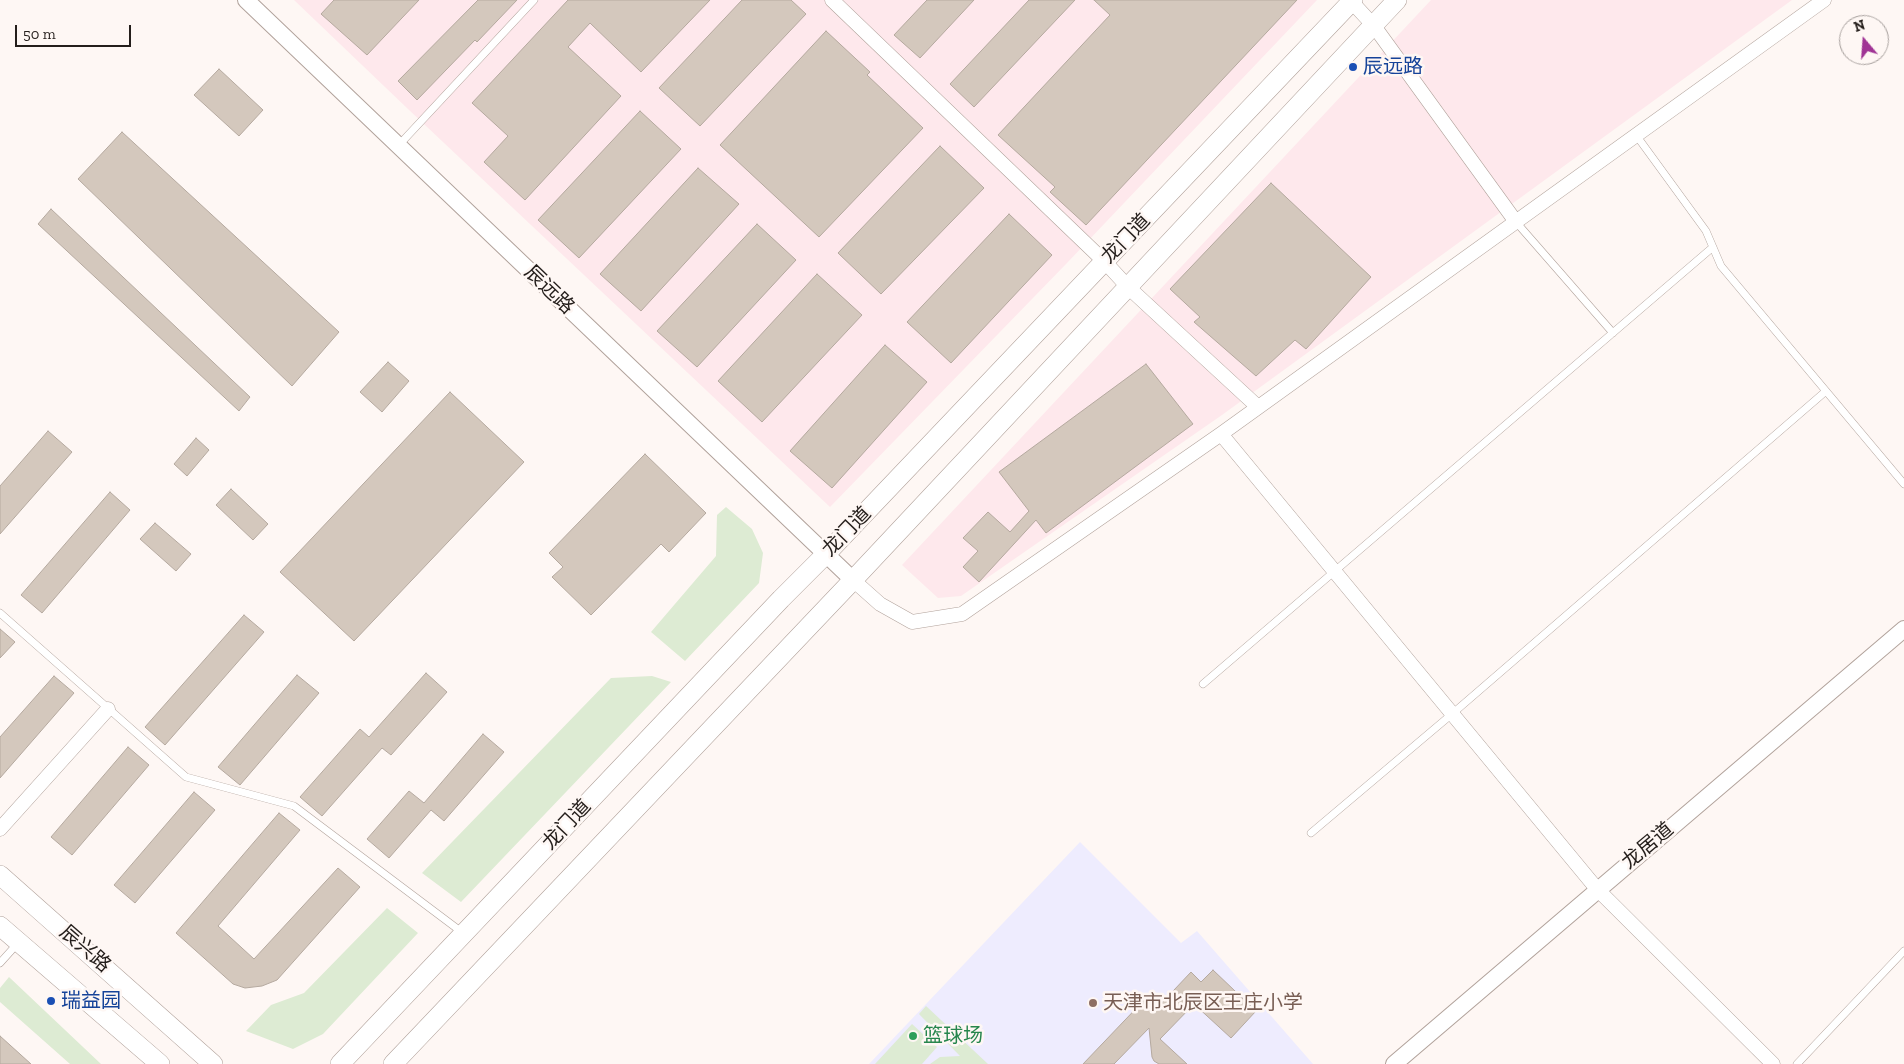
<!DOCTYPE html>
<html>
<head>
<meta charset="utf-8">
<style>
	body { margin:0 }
	#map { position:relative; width:1904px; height:1064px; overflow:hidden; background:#fef7f4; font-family:"Zilla Slab",serif }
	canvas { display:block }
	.north { position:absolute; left:1839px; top:15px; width:50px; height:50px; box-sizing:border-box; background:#fef7f4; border:1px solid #a7a09d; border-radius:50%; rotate:342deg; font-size:14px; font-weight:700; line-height:20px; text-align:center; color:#241e1b }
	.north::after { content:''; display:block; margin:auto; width:18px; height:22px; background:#a03495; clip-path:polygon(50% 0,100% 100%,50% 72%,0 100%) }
	.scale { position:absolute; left:15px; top:25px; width:116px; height:22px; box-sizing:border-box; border:2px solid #241e1b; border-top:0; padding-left:6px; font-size:15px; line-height:18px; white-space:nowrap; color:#241e1b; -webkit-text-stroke:4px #fef7f4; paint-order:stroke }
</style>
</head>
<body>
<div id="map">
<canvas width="1904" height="1064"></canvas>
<div class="north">N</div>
<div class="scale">50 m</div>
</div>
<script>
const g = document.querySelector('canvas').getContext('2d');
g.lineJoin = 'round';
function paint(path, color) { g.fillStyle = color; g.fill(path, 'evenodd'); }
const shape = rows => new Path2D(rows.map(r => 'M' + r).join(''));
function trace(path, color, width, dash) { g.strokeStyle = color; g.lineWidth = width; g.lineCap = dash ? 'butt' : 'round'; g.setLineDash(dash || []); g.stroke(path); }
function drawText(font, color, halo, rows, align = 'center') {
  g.font = font + ' "Zilla Slab","Noto Sans SC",serif'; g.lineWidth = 5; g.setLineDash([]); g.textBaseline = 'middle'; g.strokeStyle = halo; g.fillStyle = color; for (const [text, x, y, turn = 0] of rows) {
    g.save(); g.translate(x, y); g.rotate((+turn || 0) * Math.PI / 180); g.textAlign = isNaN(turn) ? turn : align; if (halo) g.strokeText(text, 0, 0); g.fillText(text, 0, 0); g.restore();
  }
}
paint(shape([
	[294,0,1317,0,1067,263,830,507,408,109],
	[1431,0,1792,0,1222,415,961,596,938,598,902,565]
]), '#fee8ec');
paint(shape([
	[1080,842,1181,943,1197,931,1313,1064,869,1064]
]), '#eeecfe');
paint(shape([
	[726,507,752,529,763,553,759,583,685,661,651,632,716,556,717,515],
	[652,676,671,682,461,902,422,873,611,678],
	[387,908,418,933,323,1034,293,1049,246,1031,271,1005,304,993],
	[9,977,101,1064,70,1064,0,1002,0,988],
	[926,1006,988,1064,930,1064,940,1057,960,1056,919,1014],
	[912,1024,937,1047,922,1064,875,1064]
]), '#ddebd3');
const building = shape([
	[334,0,419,0,367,55,321,14,334,0],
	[478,0,517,0,477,42,475,40,417,100,398,81,478,0],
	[568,0,710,0,641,72,590,23,568,47,621,96,525,200,484,162,508,136,472,103,568,0],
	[742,0,791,0,806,14,700,126,659,88,742,0],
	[927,0,974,0,920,58,894,35,927,0],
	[1029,0,1075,0,974,107,950,84,1029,0],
	[1094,0,1297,0,1086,225,1050,192,1055,187,998,135,1110,15,1094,0],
	[826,31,870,72,867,75,923,128,819,237,720,145,826,31],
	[219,69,263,110,239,136,194,95,219,69],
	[640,111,681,149,579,258,538,220,640,111],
	[122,132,339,332,292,386,78,179,122,132],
	[940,146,984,188,881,294,838,253,940,146],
	[698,168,739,204,641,311,600,274,698,168],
	[1271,183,1371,277,1306,349,1295,340,1256,376,1194,322,1200,317,1170,289,1271,183],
	[51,209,250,397,239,411,38,224,51,209],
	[1009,214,1052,255,951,363,907,322,1009,214],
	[757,224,796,260,697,367,657,331,757,224],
	[817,274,862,315,762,422,718,381,817,274],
	[885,345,927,382,832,488,790,451,885,345],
	[388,362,409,381,382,412,360,392,388,362],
	[1146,364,1193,424,1046,533,1036,520,979,582,963,567,978,551,963,538,988,512,1010,532,1029,511,999,472,1146,364],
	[450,392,524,462,354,641,280,572,450,392],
	[48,431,72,452,0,534,0,486,48,431],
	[196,438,209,450,187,476,174,464,196,438],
	[645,454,706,513,669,552,661,544,591,615,552,577,563,567,549,553,645,454],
	[231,489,268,524,253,540,216,505,231,489],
	[110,492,130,510,42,613,21,595,110,492],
	[155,523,191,554,176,571,140,539,155,523],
	[244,615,264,632,165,745,145,727,244,615],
	[0,629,15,642,0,658,0,629],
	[426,673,447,692,391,755,382,748,322,816,300,797,360,729,369,737,426,673],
	[297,675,319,693,240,785,218,767,297,675],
	[54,676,74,693,0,778,0,737,54,676],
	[483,734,504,752,444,821,431,810,389,858,367,839,409,791,424,803,483,734],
	[128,747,149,765,72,855,51,837,128,747],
	[194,792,215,810,135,903,114,885,194,792],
	[279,813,300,830,218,926,254,959,338,868,360,887,277,980,262,986,245,988,233,984,176,933,279,813],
	[1213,970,1256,1011,1231,1038,1194,1004,1160,1039,1187,1064,1159,1064,1154,1061,1152,1057,1149,1028,1114,1064,1083,1064,1146,998,1157,1008,1191,972,1201,982,1213,970],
	[0,1036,31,1064,0,1064,0,1036]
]);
paint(building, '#d4c8bd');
trace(building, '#b5a99f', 1);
const service = shape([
	[1636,135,1706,231,1721,266,1904,484],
	[398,146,534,0],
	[1516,222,1613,333],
	[0,613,186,777,294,806,463,933],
	[1203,684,1713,247],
	[1311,833,1452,714,1826,391],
	[0,963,18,943],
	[1797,1064,1904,951]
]);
const minor = shape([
	[832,0,1105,262,1128,287,1258,407],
	[1350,0,1374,26,1516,222],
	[1221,434,1597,889,1773,1064],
	[853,580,880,604,912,622,962,614,1221,434,1824,0],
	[0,829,108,709]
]);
const tertiary = shape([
	[246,0,853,580],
	[1394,1064,1904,629]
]);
const secondary = shape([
	[0,875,213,1064],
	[0,926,160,1064],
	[340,1064,781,599,826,554,1353,0],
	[393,1064,853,580,1397,0]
]);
trace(service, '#b1a29b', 8);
trace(minor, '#b1a29b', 15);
trace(tertiary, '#b1a29b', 18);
trace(secondary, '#b1a29b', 20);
trace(service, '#fff', 7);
trace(minor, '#fff', 14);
trace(tertiary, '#fff', 16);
trace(secondary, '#fff', 19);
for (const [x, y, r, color] of [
	[1353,67,5,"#1a4fb4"],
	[51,1001,5,"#1a4fb4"],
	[1093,1003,5,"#8d6e63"],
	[913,1036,5,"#2e9e5b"]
]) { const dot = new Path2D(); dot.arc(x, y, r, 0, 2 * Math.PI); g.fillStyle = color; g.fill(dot); trace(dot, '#fef7f4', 2); }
drawText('20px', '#164399', '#fef7f4', [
	["辰远路",1363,67],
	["瑞益园",61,1001]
], 'left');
drawText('20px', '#241e1b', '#fef7f4', [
	["龙门道",1126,239,-46],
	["辰远路",549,290,44],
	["龙门道",847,532,-46],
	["龙门道",567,825,-47],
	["龙居道",1648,846,-40],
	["辰兴路",85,949,41]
]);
drawText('20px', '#785e54', '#fef7f4', [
	["天津市北辰区王庄小学",1103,1003]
], 'left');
drawText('20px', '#27864d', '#fef7f4', [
	["篮球场",923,1036]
], 'left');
</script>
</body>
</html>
